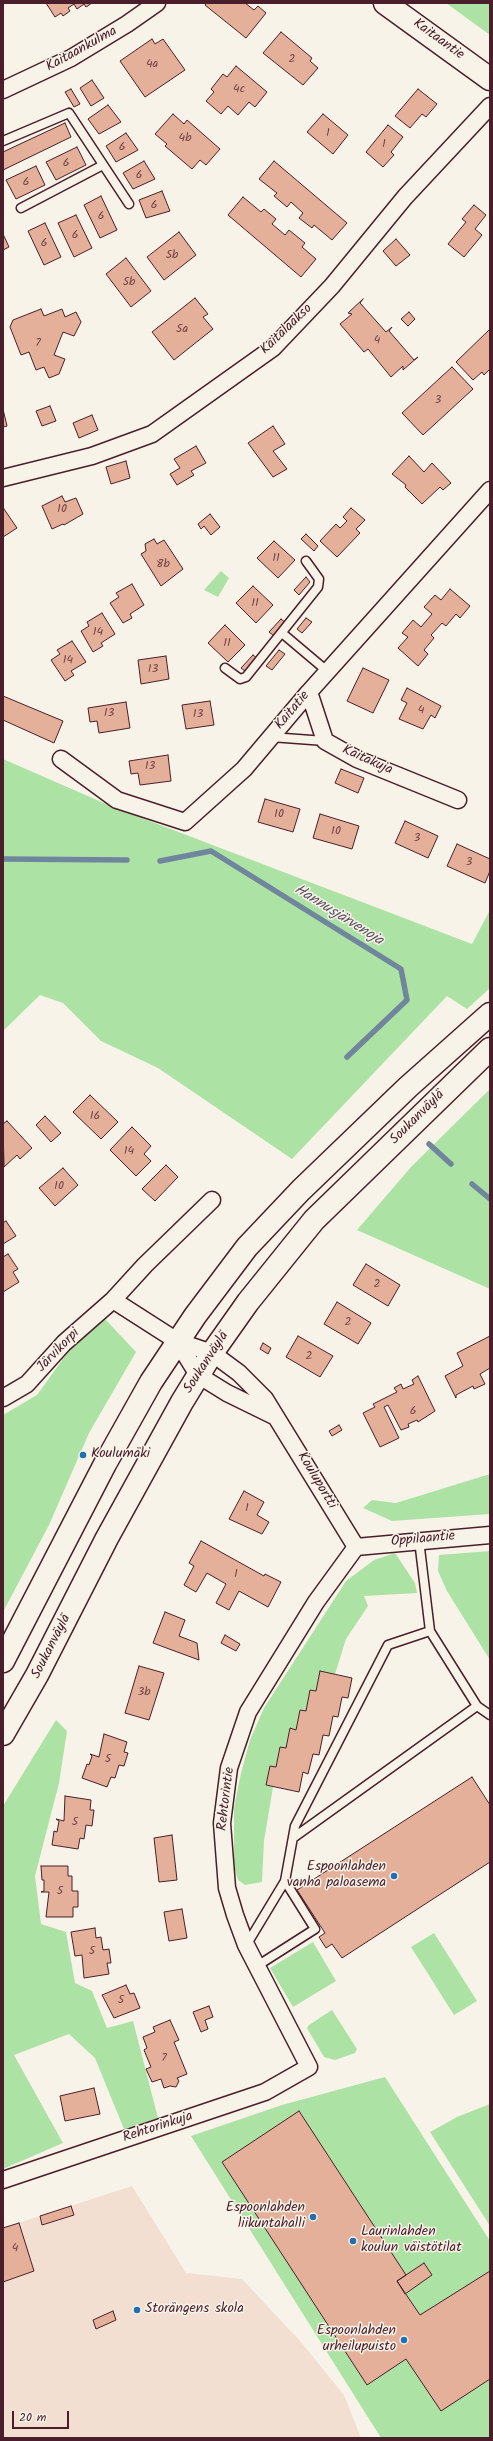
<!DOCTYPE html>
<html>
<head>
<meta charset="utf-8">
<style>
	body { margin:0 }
	#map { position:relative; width:493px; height:2441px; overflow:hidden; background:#f7f3e8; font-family:Kalam,sans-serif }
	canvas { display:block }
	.frame { position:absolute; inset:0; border:4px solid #4a1f2b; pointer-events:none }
	.scale { position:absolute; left:12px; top:2411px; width:57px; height:18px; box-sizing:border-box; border:2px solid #4a1f2b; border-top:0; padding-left:5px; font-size:12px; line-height:14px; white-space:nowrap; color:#4a1f2b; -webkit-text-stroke:3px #f7f3e8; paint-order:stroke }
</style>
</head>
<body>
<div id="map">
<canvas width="493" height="2441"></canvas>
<div class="frame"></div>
<div class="scale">20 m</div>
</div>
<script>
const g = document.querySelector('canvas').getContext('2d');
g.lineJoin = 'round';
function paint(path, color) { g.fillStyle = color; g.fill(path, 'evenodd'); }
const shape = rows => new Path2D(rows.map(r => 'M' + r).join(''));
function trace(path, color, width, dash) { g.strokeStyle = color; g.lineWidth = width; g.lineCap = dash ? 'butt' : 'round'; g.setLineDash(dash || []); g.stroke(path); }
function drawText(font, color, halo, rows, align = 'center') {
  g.font = font + ' Kalam,sans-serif'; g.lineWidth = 3; g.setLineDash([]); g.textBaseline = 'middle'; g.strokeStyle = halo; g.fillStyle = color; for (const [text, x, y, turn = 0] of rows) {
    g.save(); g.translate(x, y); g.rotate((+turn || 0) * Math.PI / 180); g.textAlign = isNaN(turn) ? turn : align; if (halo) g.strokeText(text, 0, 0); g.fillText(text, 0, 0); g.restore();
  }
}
paint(shape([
	[132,2186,186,2273,242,2279,300,2341,344,2395,361,2438,3,2438,3,2228]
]), '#f2dfd1');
paint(shape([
	[446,3,490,3,490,35],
	[221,571,229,578,218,597,204,590],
	[3,759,113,807,472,944,490,910,490,988,467,1009,447,996,292,1159,158,1068,101,1041,63,1003,40,995,3,1031],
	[490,1089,490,1289,357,1230,411,1167],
	[105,1319,136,1352,89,1433,49,1525,3,1612,3,1415,37,1395,73,1345],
	[490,1474,490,1514,392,1521,363,1508,372,1500,396,1503],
	[490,1551,490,1660,447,1591,438,1571,439,1555],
	[395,1553,415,1583,417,1593,364,1596,368,1606,346,1639,335,1674,320,1671,316,1691,306,1711,300,1710,296,1730,290,1729,286,1748,276,1767,270,1766,266,1785,273,1787,264,1841,262,1882,245,1885,238,1880,234,1867,234,1808,241,1773,250,1740,264,1708,346,1581,374,1560],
	[56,1720,67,1731,59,1783,35,1876,41,1924,66,1932,75,1983,92,1991,107,2028,133,2021,158,2118,124,2129,95,2058,69,2034,14,2055,63,2143,3,2169,3,1806],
	[434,1933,477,2001,454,2015,411,1947],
	[313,1942,336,1981,293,2007,270,1968],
	[332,2010,357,2049,355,2053,335,2060,324,2057,307,2028,309,2025],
	[385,2077,490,2241,490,2438,381,2438,191,2136,282,2105],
	[490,2104,490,2226,430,2132,457,2117]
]), '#ade2a5');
trace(shape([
	[3,859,127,860],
	[160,861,211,851,401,969,407,1000,347,1057],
	[429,1144,451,1164],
	[472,1184,490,1199]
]), '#6f869d', 5.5);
const building = shape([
	[46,3,92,3,86,7,84,4,77,9,74,4,68,8,70,11,63,16,61,13,55,17,46,3],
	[207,3,245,3,254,10,258,6,266,13,246,38,205,5,207,3],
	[281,32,312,58,310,61,318,68,303,85,263,53,281,32],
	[152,39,155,44,163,39,185,70,145,97,120,61,152,39],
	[236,66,267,92,255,107,249,102,238,115,228,106,221,114,206,101,214,92,211,89,223,74,227,77,236,66],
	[92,80,104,98,91,106,80,88,92,80],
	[71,89,80,104,74,107,65,92,71,89],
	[418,89,437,104,426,117,422,114,410,128,395,116,418,89],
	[108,105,121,122,99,134,88,119,108,105],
	[173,114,184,124,187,120,220,149,206,165,200,160,192,169,165,146,167,144,155,134,173,114],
	[323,114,348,135,333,154,307,132,323,114],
	[65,123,71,137,3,170,3,152,65,123],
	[388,125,403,137,391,152,394,155,383,167,366,152,388,125],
	[126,133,138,150,116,162,106,146,126,133],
	[77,147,86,165,56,180,46,162,77,147],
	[144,161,155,179,133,189,123,173,144,161],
	[274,161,347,223,332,240,314,225,312,228,299,218,303,213,291,202,287,207,274,196,277,193,259,179,274,161],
	[36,166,45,185,16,199,6,180,36,166],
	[162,191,170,211,146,218,139,200,162,191],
	[101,196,117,230,100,238,84,205,101,196],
	[243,197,261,212,264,209,276,219,272,224,285,235,289,230,305,243,302,247,316,259,301,277,228,215,243,197],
	[474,205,486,215,475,229,482,235,464,257,448,244,466,222,462,219,474,205],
	[76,215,92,248,74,257,58,223,76,215],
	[45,223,61,257,44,265,28,231,45,223],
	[179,232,196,255,164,280,147,257,179,232],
	[3,234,9,247,3,250,3,234],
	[396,239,410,255,396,266,383,251,396,239],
	[126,258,151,291,131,307,106,274,126,258],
	[195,298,208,314,203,317,213,329,174,360,152,332,195,298],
	[363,299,360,303,386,332,392,327,389,331,414,360,418,357,403,370,403,366,391,377,368,349,364,352,340,324,352,314,348,313,363,299],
	[41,309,44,316,62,309,65,317,76,312,81,322,74,336,63,332,54,355,65,359,59,374,49,378,44,367,36,370,29,352,21,355,10,327,13,320,41,309],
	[409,312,415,319,408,326,401,319,409,312],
	[490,329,490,369,484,375,482,372,473,380,456,362,490,329],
	[452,367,473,389,423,435,402,413,452,367],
	[50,406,56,421,42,426,36,411,50,406],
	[3,409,7,426,3,427,3,409],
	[92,415,98,430,79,438,73,423,92,415],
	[273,426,285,444,273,451,287,469,273,477,248,443,273,426],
	[196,446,206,463,191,471,194,475,177,485,170,474,180,468,174,459,196,446],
	[409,456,424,472,432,463,451,483,443,490,440,487,422,504,405,487,406,485,392,474,409,456],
	[126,461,130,478,111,484,106,467,126,461],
	[62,496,65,502,76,498,83,514,64,525,63,524,52,529,42,506,62,496],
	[351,508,365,520,356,529,360,533,337,557,320,541,336,524,340,528,347,521,343,517,351,508],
	[4,509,17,528,3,537,3,510,4,509],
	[210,514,220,527,211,535,204,526,201,529,198,524,210,514],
	[306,534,318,546,314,551,301,539,306,534],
	[154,539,157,544,164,540,183,569,161,586,141,554,146,551,145,544,154,539],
	[274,541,295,560,278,578,257,558,274,541],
	[306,577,310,582,299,595,294,590,306,577],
	[132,584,144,605,130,614,132,618,123,623,110,603,119,597,116,593,132,584],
	[253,586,273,605,256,623,236,603,253,586],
	[450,589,470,606,460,618,456,614,446,626,442,623,431,635,434,638,424,650,428,654,418,666,398,648,408,637,402,633,413,620,421,627,432,614,424,607,435,595,441,600,450,589],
	[102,613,115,634,101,643,103,646,93,652,81,631,89,626,87,622,102,613],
	[306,618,312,622,302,633,297,629,306,618],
	[281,619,286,623,274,636,269,632,281,619],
	[225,625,245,645,228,662,208,643,225,625],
	[72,641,86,662,71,671,74,675,65,681,51,660,60,654,57,650,72,641],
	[279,650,285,654,272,670,266,666,279,650],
	[253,655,258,659,246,672,241,668,253,655],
	[166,656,169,679,141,684,138,660,166,656],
	[363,668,389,680,373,713,347,701,363,668],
	[407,688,441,706,435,718,431,715,423,729,399,719,407,703,401,700,407,688],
	[3,696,63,721,54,743,3,720,3,696],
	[210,701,214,725,186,729,182,705,210,701],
	[126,702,130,728,99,733,97,721,90,722,88,708,126,702],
	[168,755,171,781,140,785,138,773,131,774,129,761,168,755],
	[341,769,364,778,358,793,335,783,341,769],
	[265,799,300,809,293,832,258,822,265,799],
	[320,814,359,826,352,849,313,838,320,814],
	[405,821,438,836,428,858,395,843,405,821],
	[457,844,490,859,490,871,485,883,447,866,457,844],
	[90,1095,118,1122,101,1139,73,1112,90,1095],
	[45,1116,61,1133,51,1142,36,1125,45,1116],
	[7,1121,32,1148,20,1159,17,1155,4,1167,3,1124,7,1121],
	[132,1127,151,1146,144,1154,151,1161,136,1176,110,1150,132,1127],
	[166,1165,178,1177,155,1201,142,1189,166,1165],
	[63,1168,78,1185,55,1206,39,1188,63,1168],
	[6,1221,16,1236,3,1244,3,1223,6,1221],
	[8,1254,18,1269,13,1272,19,1282,3,1292,3,1257,8,1254],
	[366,1264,400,1285,388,1306,353,1285,366,1264],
	[337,1302,371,1323,358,1344,324,1324,337,1302],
	[298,1336,333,1356,320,1377,286,1357,298,1336],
	[490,1336,490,1368,480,1374,485,1384,474,1389,473,1386,456,1395,456,1398,445,1376,463,1366,457,1353,490,1336],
	[263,1343,271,1348,268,1354,260,1349,263,1343],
	[418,1376,435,1411,418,1422,417,1420,408,1424,409,1427,401,1430,388,1405,384,1407,399,1438,380,1447,363,1413,375,1407,373,1404,397,1392,394,1388,401,1384,403,1389,414,1384,412,1380,418,1376],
	[339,1425,342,1430,332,1436,329,1431,339,1425],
	[244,1491,264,1502,257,1515,269,1522,262,1534,229,1519,244,1491],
	[201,1541,264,1576,265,1574,281,1582,268,1607,239,1591,229,1610,216,1603,226,1584,207,1573,196,1592,184,1585,194,1566,189,1563,201,1541],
	[165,1612,185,1620,179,1636,197,1643,199,1660,153,1643,165,1612],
	[225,1635,240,1644,236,1651,221,1643,225,1635],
	[139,1666,164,1673,149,1720,125,1713,139,1666],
	[320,1671,352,1678,348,1698,342,1697,338,1717,333,1716,329,1736,323,1735,319,1755,313,1754,308,1774,303,1772,299,1792,266,1785,270,1766,276,1767,280,1747,286,1748,290,1728,296,1730,300,1710,306,1711,310,1690,316,1691,320,1671],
	[104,1734,127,1742,124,1752,128,1753,124,1766,119,1765,115,1778,111,1777,107,1787,82,1778,87,1764,89,1765,92,1756,90,1754,99,1757,104,1734],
	[472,1777,490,1805,490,1862,342,1958,332,1944,326,1948,319,1937,325,1933,297,1890,472,1777],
	[65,1796,91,1800,90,1810,94,1810,92,1826,86,1825,84,1839,80,1838,78,1849,52,1845,54,1831,57,1832,59,1821,56,1819,64,1821,65,1796],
	[172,1835,177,1880,159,1882,154,1838,172,1835],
	[41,1866,68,1866,68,1876,72,1876,72,1891,78,1891,78,1907,73,1907,73,1917,46,1917,49,1892,41,1892,44,1891,44,1880,42,1880,41,1866],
	[182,1909,187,1938,169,1941,164,1912,182,1909],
	[95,1928,96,1938,101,1937,103,1950,109,1949,111,1963,107,1963,109,1974,84,1978,82,1955,75,1956,71,1932,95,1928],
	[126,1985,130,1994,134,1993,140,2008,114,2018,102,1995,126,1985],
	[209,2006,213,2017,205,2020,208,2029,201,2032,193,2012,209,2006],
	[170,2020,179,2040,174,2042,187,2074,177,2078,179,2081,176,2087,170,2086,164,2088,161,2079,152,2082,146,2069,151,2067,144,2050,147,2048,143,2037,155,2032,153,2027,170,2020],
	[94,2088,100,2114,65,2121,60,2096,94,2088],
	[299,2111,406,2275,397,2281,420,2315,490,2271,490,2379,441,2411,406,2359,367,2385,222,2162,299,2111],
	[71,2206,74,2215,42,2225,40,2216,71,2206],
	[19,2223,34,2271,3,2282,3,2228,19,2223],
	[424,2263,432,2275,405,2294,397,2281,424,2263],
	[113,2311,116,2320,96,2329,93,2320,113,2311]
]);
paint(building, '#e5b09a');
trace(building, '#4a1f2b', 1);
const service = shape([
	[3,141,69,113,129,204],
	[21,208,103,165],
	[282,633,327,671],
	[225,668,240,679,246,677,318,587,319,579,306,561],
	[271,737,325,741],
	[419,1540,430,1631,477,1706,490,1715],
	[293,1838,477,1706],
	[247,1944,285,1881,295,1826,388,1645,430,1631],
	[257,1966,315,1929,285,1881]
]);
const minor = shape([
	[3,90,71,58,127,24,157,3],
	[3,478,92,456,152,434,273,348,332,286,405,197,490,106],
	[309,692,325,741,357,759,458,800],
	[61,759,117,800,185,822,244,769,309,692,490,490],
	[113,1300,145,1265,212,1200],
	[177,1341,198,1375,227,1393,274,1416],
	[3,1398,27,1384,64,1343,113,1300,177,1341,212,1353,239,1373,265,1399,356,1547],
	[356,1547,490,1535],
	[3,2180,265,2092,309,2067,246,1945,235,1915,227,1888,222,1823,229,1768,248,1712,316,1602,356,1547]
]);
const secondary = shape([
	[385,3,490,79]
]);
const primary = shape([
	[3,1661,105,1464,151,1382,195,1316,247,1247,301,1190,408,1087,490,1014],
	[3,1734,37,1675,107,1538,182,1402,212,1353,248,1302,314,1220,490,1049]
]);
trace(service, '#4a1f2b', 11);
trace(minor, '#4a1f2b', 19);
trace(secondary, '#4a1f2b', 25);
trace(primary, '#4a1f2b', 25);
trace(service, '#f7f3e8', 8);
trace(minor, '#f7f3e8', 16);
trace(secondary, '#f7f3e8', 22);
trace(primary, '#f7f3e8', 22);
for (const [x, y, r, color] of [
	[83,1455,4,"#1f6fb2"],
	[394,1876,4,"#1f6fb2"],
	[313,2217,4,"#1f6fb2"],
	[353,2241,4,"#1f6fb2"],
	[137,2310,4,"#1f6fb2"],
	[404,2340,4,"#1f6fb2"]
]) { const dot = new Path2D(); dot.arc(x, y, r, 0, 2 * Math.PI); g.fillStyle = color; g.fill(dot); trace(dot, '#f7f3e8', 1.5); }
drawText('12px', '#714347', null, [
	["2",292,60],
	["4a",152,65],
	["4c",239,90],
	["1",328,134],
	["4b",185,139],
	["1",384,145],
	["6",122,148],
	["6",66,164],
	["6",139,176],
	["6",26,183],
	["6",154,206],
	["6",101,217],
	["6",75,236],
	["6",44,244],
	["5b",172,256],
	["5b",129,283],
	["5a",182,330],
	["4",377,341],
	["7",38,344],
	["3",438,401],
	["10",62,510],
	["11",276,559],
	["8b",163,565],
	["11",255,604],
	["14",98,633],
	["11",227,644],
	["14",68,661],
	["13",153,670],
	["4",421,711],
	["13",109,714],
	["13",198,715],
	["13",150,767],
	["10",279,815],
	["10",336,832],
	["3",417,839],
	["3",469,863],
	["16",95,1117],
	["14",129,1152],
	["10",59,1187],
	["2",377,1285],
	["2",348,1323],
	["2",309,1357],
	["6",413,1412],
	["1",247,1509],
	["1",236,1575],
	["3b",144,1693],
	["5",108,1760],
	["5",75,1823],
	["5",60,1892],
	["5",92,1952],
	["5",121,2001],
	["7",164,2059],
	["4",15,2249]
]);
drawText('14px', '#4a1f2b', '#f7f3e8', [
	["Kaitaantie",438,40,36],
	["Kaitaankulma",82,50,-29],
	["Kaitalaakso",287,330,-44],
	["Kaitatie",293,711,-50],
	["Kaitakuja",367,761,24],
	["Soukanväylä",418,1118,-45],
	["Järvikorpi",59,1351,-46],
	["Soukanväylä",207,1363,-57],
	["Kouluportti",316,1481,59],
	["Oppilaantie",423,1540,-5],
	["Soukanväylä",52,1647,-63],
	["Rehtorintie",227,1799,-83],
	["Rehtorinkuja",158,2128,-18]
]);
drawText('14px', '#4a1f2b', '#f7f3e8', [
	["Koulumäki",91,1455],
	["Espoonlahden",386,1868,"right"],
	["vanha paloasema",386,1884,"right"],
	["Espoonlahden",305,2209,"right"],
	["liikuntahalli",305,2225,"right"],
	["Laurinlahden",361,2233],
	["koulun väistötilat",361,2249],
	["Storängens skola",145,2310],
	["Espoonlahden",396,2332,"right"],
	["urheilupuisto",396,2348,"right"]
], 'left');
drawText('italic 15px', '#5c5264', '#f7f3e8', [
	["Hannusjärvenoja",338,916,32]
]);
</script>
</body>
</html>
